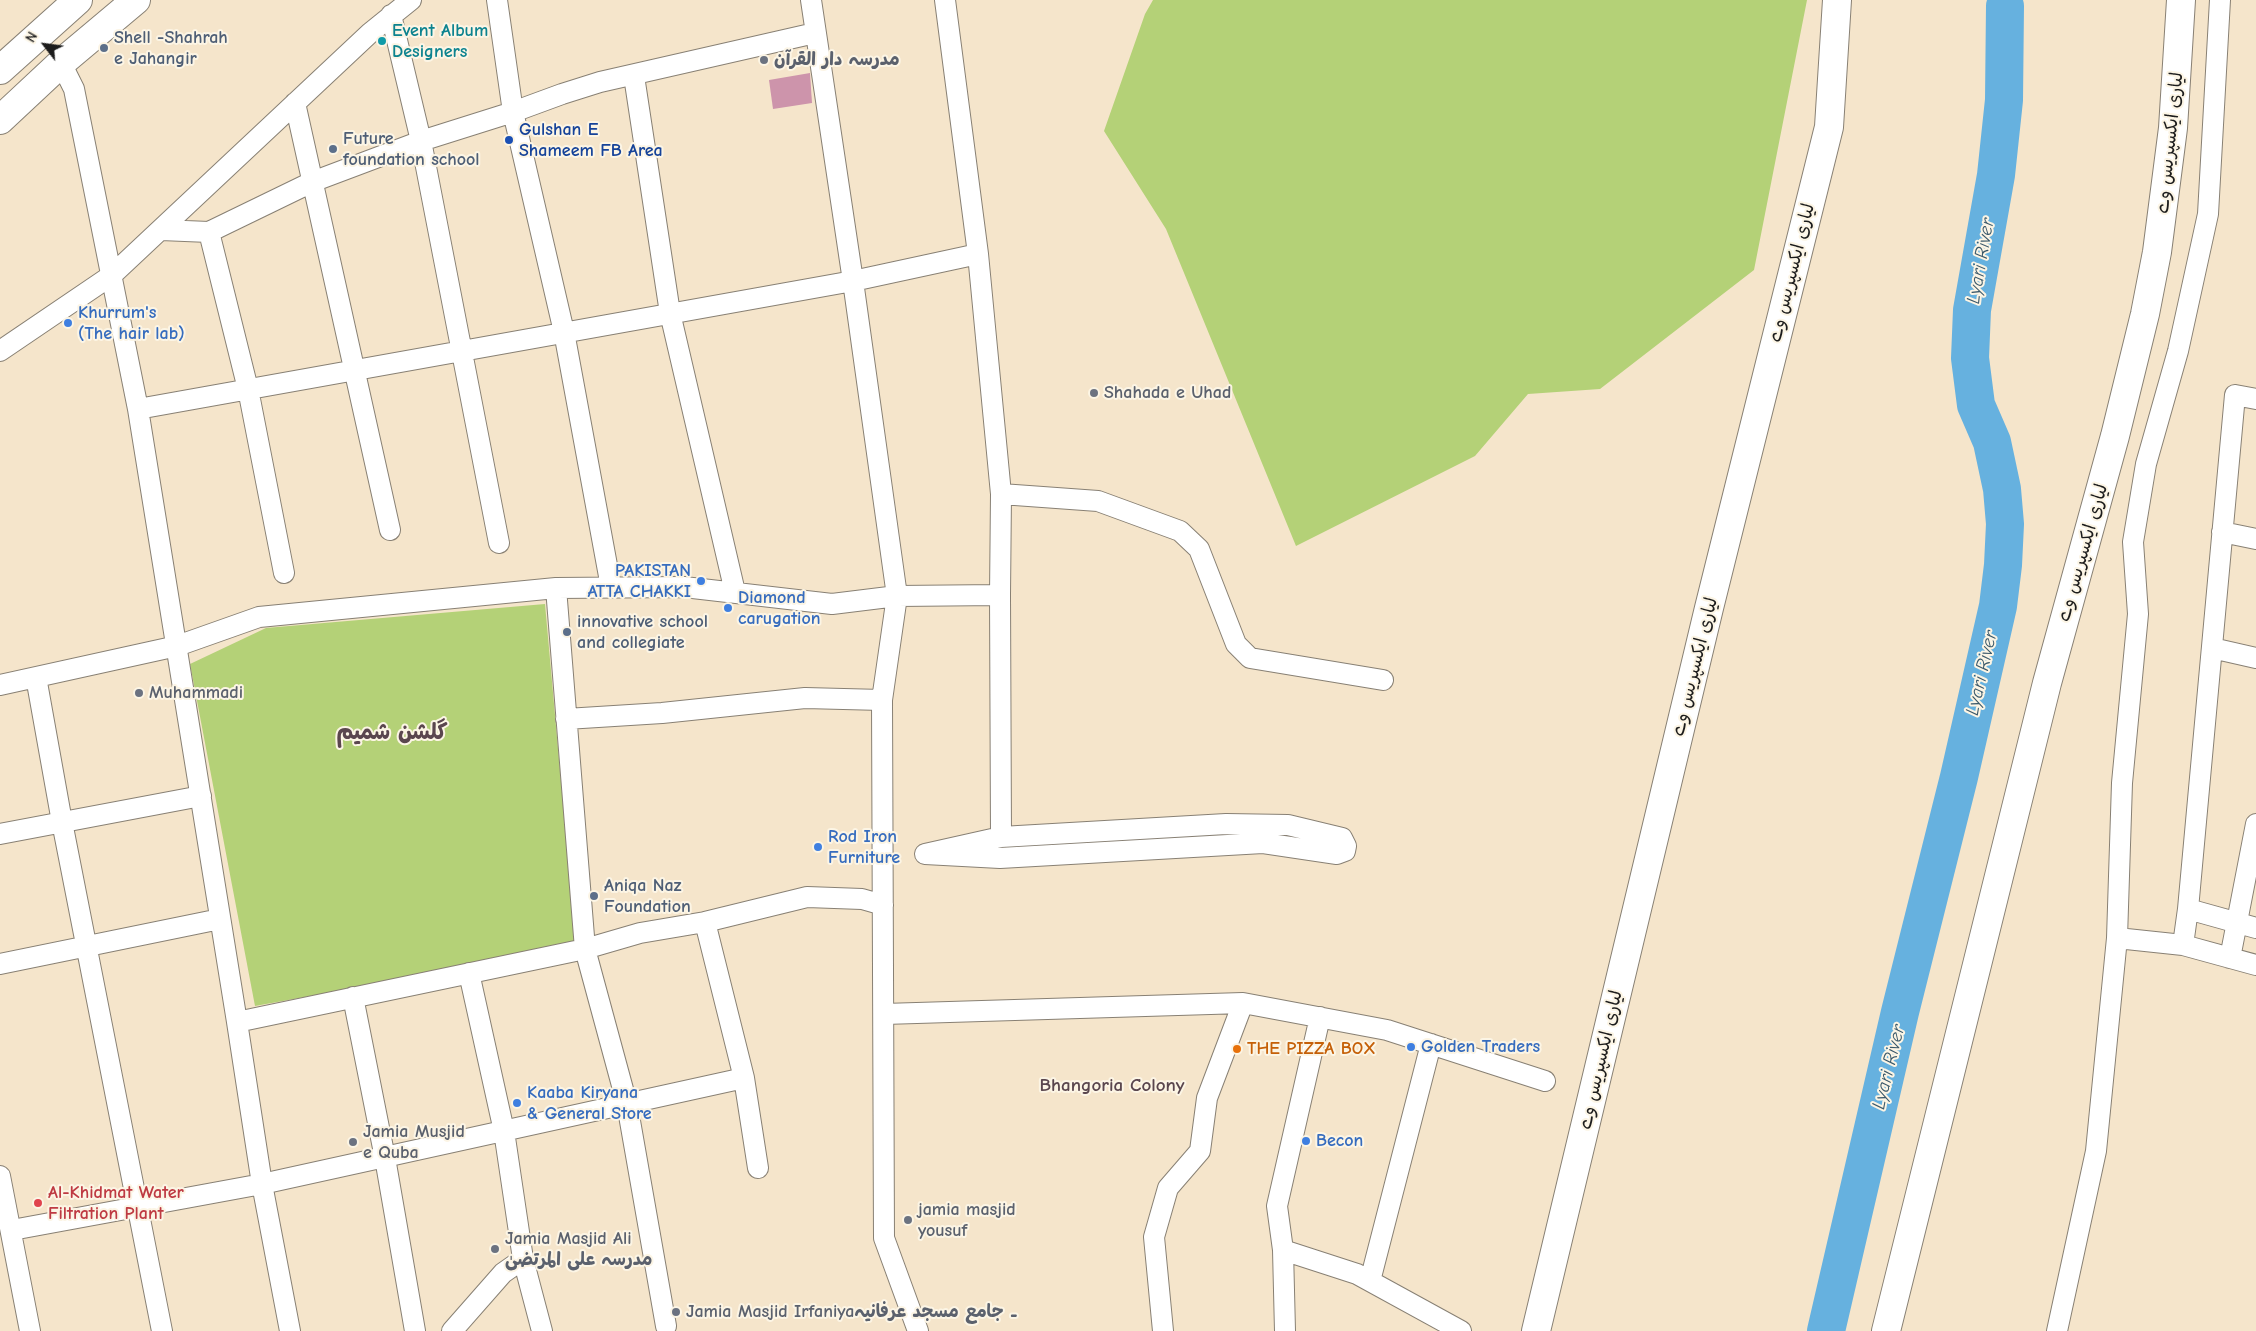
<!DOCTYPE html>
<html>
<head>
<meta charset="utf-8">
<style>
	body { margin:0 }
	#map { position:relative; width:2256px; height:1331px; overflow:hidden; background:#f5e5cb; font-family:"Comic Neue",sans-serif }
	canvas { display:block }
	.north { position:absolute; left:20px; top:20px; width:50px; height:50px; -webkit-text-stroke:4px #fcf5e5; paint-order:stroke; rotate:300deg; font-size:14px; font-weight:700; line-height:20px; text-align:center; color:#1c1c1c }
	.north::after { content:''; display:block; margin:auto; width:18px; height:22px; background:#1c1c1c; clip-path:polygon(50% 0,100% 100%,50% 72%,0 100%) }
</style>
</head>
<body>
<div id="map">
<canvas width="2256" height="1331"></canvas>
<div class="north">N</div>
</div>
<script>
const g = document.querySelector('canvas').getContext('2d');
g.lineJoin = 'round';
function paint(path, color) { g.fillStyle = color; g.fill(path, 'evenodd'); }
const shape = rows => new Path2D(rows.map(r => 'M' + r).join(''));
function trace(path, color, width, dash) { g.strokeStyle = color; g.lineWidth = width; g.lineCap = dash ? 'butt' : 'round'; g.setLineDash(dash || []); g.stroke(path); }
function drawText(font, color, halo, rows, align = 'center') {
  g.font = font + ' "Comic Neue","Playpen Sans Arabic",sans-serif'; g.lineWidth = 4; g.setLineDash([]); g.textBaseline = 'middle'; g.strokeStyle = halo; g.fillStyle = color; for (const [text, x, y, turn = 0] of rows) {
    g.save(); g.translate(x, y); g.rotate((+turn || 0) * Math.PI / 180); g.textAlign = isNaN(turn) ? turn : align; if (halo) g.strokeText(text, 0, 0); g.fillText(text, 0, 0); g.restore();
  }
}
paint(shape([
	[1153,0,1807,0,1754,270,1600,389,1528,394,1475,456,1296,546,1166,229,1104,131,1145,14],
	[545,604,576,948,255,1006,190,664,266,628]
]), '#b4d177');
trace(shape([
	[2005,0,2005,6]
]), '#66b1df', 6);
trace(shape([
	[1826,1331,1900,1012,1959,777,1998,606,2003,565,2005,524,2002,489,1992,442,1976,405,1970,358,1972,310,1996,175,2004,100,2005,6]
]), '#66b1df', 38);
paint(shape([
	[810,73,812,103,773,109,769,80]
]), '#cd94ab');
const street = shape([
	[497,0,513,112,564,332,611,587],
	[811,0,853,281,897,596,882,700,884,1238,918,1331],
	[391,15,421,141,499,543],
	[61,63,74,89,138,409,237,1022,585,949,556,588],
	[634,76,670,313,735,592],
	[295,103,390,530],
	[161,230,209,232,312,182,421,141,513,112,562,94,600,82,815,33],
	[209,232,248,389,284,573],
	[0,351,112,275,370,33,411,0],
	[138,409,853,281,978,254],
	[1001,494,1098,501,1180,531,1199,549,1236,644,1250,658,1383,680],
	[2222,532,2256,539],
	[1000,595,1001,837],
	[2212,648,2256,658],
	[36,677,62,822,162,1331],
	[0,685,177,646,259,617,556,588,684,587,832,604,897,596,1000,595,1001,494,978,254,945,0],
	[566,719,662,713,805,698,882,700],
	[1226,824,1288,825,1342,838,1346,846,1345,851,1337,854,1263,843,1000,858,925,854,1001,837,1226,824],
	[0,834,201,796],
	[2188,909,2256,928],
	[705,922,744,1078,758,1168],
	[2117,938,2183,945,2256,965],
	[2183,945,2188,909,2235,395,2256,399],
	[2230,958,2256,824],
	[0,964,220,919],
	[469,973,504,1131,523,1259,542,1331],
	[353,997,385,1158,415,1331],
	[884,1014,1243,1003,1387,1030,1545,1081],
	[237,1022,262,1184,290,1331],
	[0,1176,30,1331],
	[12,1230,262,1184,744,1078],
	[1283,1250,1357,1274,1461,1331],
	[1370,1281,1431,1044],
	[666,1326,627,1104,585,949,640,933,705,922,807,897,862,899,883,905],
	[452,1331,503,1273,523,1259],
	[1163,1331,1154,1237,1168,1188,1200,1151,1207,1098,1243,1003],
	[1285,1331,1283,1250,1277,1206,1320,1017],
	[2057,1331,2096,1151,2117,938,2122,783,2138,614,2133,542,2146,464,2178,351,2208,214,2220,0]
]);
const secondary = shape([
	[0,70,78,0],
	[0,120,61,63,136,0]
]);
const highway = shape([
	[1536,1331,1709,608,1829,127,1837,0],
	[1886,1331,2047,683,2115,436,2145,314,2157,252,2173,128,2181,0]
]);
trace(street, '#888074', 22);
trace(secondary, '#888074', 30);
trace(highway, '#888074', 30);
trace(street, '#fff', 20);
trace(secondary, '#fff', 28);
trace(highway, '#fff', 28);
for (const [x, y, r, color] of [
	[382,41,5,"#0f9aa8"],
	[104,48,5,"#5c6f8a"],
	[764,60,5,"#6b7280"],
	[509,140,5,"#1a4fb4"],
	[333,149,5,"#5c6f8a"],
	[68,323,5,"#3f7fe0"],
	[1094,393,5,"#6b7280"],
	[701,581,5,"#3f7fe0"],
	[728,608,5,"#3f7fe0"],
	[567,632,5,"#5c6f8a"],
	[139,693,5,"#6b7280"],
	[818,847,5,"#3f7fe0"],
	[594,896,5,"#5c6f8a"],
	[1411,1047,5,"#3f7fe0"],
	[1237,1049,5,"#e8710a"],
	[517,1103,5,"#3f7fe0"],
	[1306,1141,5,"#3f7fe0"],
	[353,1142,5,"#6b7280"],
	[38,1203,5,"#e0444e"],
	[908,1220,5,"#6b7280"],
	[495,1249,5,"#6b7280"],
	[676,1312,5,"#6b7280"]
]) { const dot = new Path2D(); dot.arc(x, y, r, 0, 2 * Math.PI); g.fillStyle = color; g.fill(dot); trace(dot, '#fcf5e5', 2); }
drawText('bold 18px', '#0d838f', '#fcf5e5', [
	["Event Album",392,31],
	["Designers",392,52]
], 'left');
drawText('bold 18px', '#4e5e75', '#fcf5e5', [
	["Shell -Shahrah",114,38],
	["e Jahangir",114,59],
	["Future",343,139],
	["foundation school",343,160],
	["innovative school",577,622],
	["and collegiate",577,643],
	["Aniqa Naz",604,886],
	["Foundation",604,907]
], 'left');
drawText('bold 18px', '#5b616d', '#fcf5e5', [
	["مدرسہ دار القرآن",774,60],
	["Shahada e Uhad",1104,393],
	["Muhammadi",149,693],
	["Jamia Musjid",363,1132],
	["e Quba",363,1153],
	["jamia masjid",918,1210],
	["yousuf",918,1231],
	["Jamia Masjid Ali",505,1239],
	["مدرسہ علی المرتضیٰ",505,1260],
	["Jamia Masjid Irfaniya۔ جامع مسجد عرفانیہ",686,1312]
], 'left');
drawText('bold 18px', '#164399', '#fcf5e5', [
	["Gulshan E",519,130],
	["Shameem FB Area",519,151]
], 'left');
drawText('18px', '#1c1c1c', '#fcf5e5', [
	["لیاری ایکسپریس وے",2170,143,-84],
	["لیاری ایکسپریس وے",1792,273,-76],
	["لیاری ایکسپریس وے",2083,553,-74],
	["لیاری ایکسپریس وے",1695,667,-76],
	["لیاری ایکسپریس وے",1601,1060,-77]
]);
drawText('bold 18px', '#366cbe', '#fcf5e5', [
	["Khurrum's",78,313],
	["(The hair lab)",78,334],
	["PAKISTAN",691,571,"right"],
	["ATTA CHAKKI",691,592,"right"],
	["Diamond",738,598],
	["carugation",738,619],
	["Rod Iron",828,837],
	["Furniture",828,858],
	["Golden Traders",1421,1047],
	["Kaaba Kiryana",527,1093],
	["& General Store",527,1114],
	["Becon",1316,1141]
], 'left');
drawText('bold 18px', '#c56008', '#fcf5e5', [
	["THE PIZZA BOX",1247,1049]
], 'left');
drawText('bold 18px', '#be3a42', '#fcf5e5', [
	["Al-Khidmat Water",48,1193],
	["Filtration Plant",48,1214]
], 'left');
drawText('italic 19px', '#3a586a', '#fcf5e5', [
	["Lyari River",1981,261,-80],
	["Lyari River",1982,673,-77],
	["Lyari River",1889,1067,-76]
]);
drawText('bold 19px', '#5a464e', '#fcf5e5', [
	["Bhangoria Colony",1112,1086]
]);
drawText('bold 22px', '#5a464e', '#fcf5e5', [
	["گلشن شمیم",392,733]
]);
</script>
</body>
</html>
